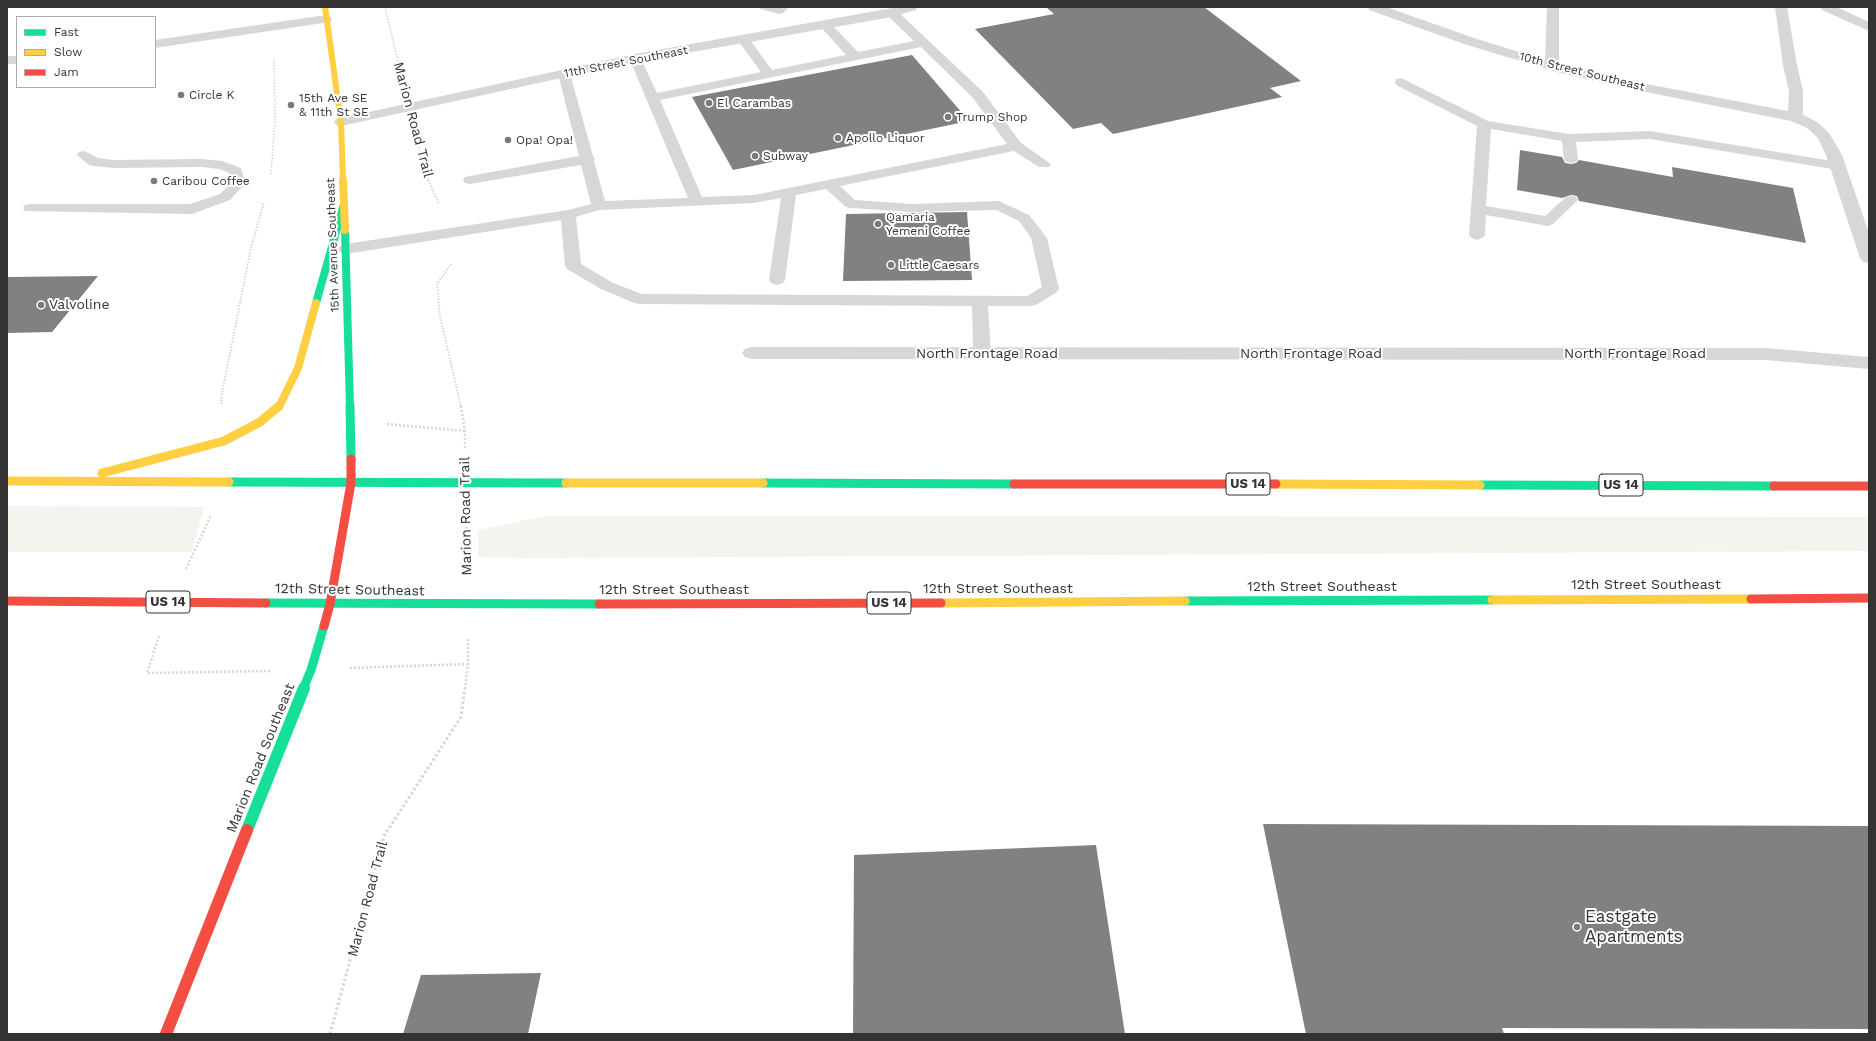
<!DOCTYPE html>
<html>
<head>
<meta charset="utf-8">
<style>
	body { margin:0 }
	#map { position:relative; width:1876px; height:1041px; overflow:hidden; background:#fff; font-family:"Work Sans",sans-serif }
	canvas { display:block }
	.frame { position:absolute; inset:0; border:8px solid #333; pointer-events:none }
	.legend { position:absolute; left:16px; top:16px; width:140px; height:72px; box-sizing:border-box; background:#fff; border:1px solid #adadad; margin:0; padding:5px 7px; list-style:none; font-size:12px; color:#333 }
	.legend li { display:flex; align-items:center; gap:8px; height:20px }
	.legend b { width:20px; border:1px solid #adadad }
</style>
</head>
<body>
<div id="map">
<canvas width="1876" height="1041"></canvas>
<div class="frame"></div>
<ul class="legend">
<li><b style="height:5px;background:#16e098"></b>Fast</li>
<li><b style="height:5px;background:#ffcf43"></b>Slow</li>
<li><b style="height:5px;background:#f24e42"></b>Jam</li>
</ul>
</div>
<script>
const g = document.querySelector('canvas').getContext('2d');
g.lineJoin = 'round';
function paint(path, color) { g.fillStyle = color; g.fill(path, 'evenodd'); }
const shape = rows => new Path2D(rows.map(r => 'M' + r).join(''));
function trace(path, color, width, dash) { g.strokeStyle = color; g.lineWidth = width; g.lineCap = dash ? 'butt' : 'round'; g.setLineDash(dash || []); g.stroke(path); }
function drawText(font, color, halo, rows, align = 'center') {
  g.font = font + ' "Work Sans",sans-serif'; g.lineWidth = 4; g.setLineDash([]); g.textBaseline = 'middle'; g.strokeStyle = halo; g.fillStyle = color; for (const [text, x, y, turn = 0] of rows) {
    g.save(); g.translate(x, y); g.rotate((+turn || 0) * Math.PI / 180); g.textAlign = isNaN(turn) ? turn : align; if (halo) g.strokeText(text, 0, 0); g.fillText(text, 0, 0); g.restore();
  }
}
paint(shape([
	[7,506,204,507,192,552,7,552],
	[545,516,1869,517,1869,551,531,558,478,557,478,530]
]), '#f1f5ed');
paint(shape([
	[1046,7,1204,7,1301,81,1270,88,1282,97,1113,134,1101,123,1073,129,975,29,1054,14],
	[912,55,969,121,733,170,692,97],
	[1520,150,1562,157,1565,163,1571,164,1576,163,1579,160,1673,177,1672,167,1793,188,1806,243,1579,201,1577,196,1571,195,1562,198,1517,190],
	[967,212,972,280,843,281,846,214],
	[98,276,52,332,7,333,7,277],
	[1263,824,1869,826,1869,1029,1502,1028,1504,1034,1306,1034],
	[1096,845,1125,1034,853,1034,854,855],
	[541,973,528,1034,403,1034,421,975]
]), '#818181');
trace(shape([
	[385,7,402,78],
	[416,135,424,171,429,181],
	[271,174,275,120,274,57]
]), '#d6d6d6', 1.5, [1.5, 1.5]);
trace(shape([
	[428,180,439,204],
	[451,264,437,284,440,316,461,407],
	[222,404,221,398,251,248,264,202]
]), '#d6d6d6', 2, [1.5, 1.5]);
trace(shape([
	[461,406,465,431,465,450],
	[387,424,465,431],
	[466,515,468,570],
	[186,569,211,515],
	[159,636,147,673,271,671],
	[350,668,468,664],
	[465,689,468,664,468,639]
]), '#d6d6d6', 2.5, [2, 2]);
trace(shape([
	[330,1034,384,836,461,717,465,688]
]), '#d6d6d6', 3, [2.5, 2.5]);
paint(shape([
	[759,7,789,7,783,13,779,14,761,9,759,7],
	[892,9,896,10,983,92,1021,143,1051,164,1049,167,1039,167,1014,151,840,186,855,200,912,204,999,201,1029,215,1047,238,1059,289,1057,292,1036,305,1030,306,988,306,991,354,988,358,982,360,976,358,973,354,972,306,640,304,634,303,601,289,567,269,565,266,561,220,346,254,340,252,338,249,340,246,346,244,568,210,591,204,581,165,470,184,465,183,463,180,465,177,470,176,579,156,558,74,559,71,564,70,569,71,570,74,593,156,595,159,594,161,605,201,688,198,629,58,631,55,639,55,657,93,761,72,737,39,743,35,747,36,772,70,846,55,819,25,825,21,829,22,858,52,914,41,888,16,886,13,892,9],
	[921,47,973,98,1007,144,754,195,702,197,660,100,921,47],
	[826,189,846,207,851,208,912,212,996,210,1019,221,1031,238,1042,287,1027,296,642,294,613,283,581,264,576,217,599,210,754,203,781,198,769,280,771,283,777,285,783,283,785,280,796,195,826,189],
	[326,15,330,16,332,19,330,22,155,48,155,40,326,15],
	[7,56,17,56,17,64,7,64,7,56],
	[1401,78,1488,121,1569,134,1650,131,1838,162,1843,163,1845,166,1843,169,1838,170,1650,139,1576,142,1578,159,1576,162,1571,163,1566,162,1564,159,1562,141,1491,129,1486,206,1545,216,1566,197,1571,196,1576,197,1578,200,1553,224,1548,226,1486,215,1485,235,1482,238,1477,240,1472,238,1469,235,1477,126,1396,85,1395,82,1396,79,1401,78],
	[84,151,98,158,113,160,202,159,222,161,241,168,244,178,242,187,230,200,192,214,25,211,23,208,25,205,30,204,190,204,220,194,228,186,230,178,229,173,219,169,202,167,113,168,94,166,89,165,77,155,79,152,84,151]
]), '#d7d7d7');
paint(shape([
	[898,7,917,7,916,10,892,17,635,62,341,126,336,125,334,122,336,119,341,118,635,54,898,7],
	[1368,7,1386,7,1477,39,1545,60,1547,7,1559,7,1559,64,1636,82,1788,111,1789,91,1783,65,1775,7,1787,7,1797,65,1803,91,1803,115,1817,122,1829,133,1842,155,1869,233,1869,263,1863,262,1860,258,1826,155,1818,138,1807,128,1791,121,1636,90,1557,72,1467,45,1369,10,1368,7],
	[1821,7,1837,7,1869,22,1869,31,1822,10,1821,7],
	[752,347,1766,348,1869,357,1869,369,1766,360,752,359,745,357,742,353,745,349,752,347]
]), '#d7d7d7');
trace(shape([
	[345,230,350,407],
	[316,303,344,204]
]), '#16e098', 8);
trace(shape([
	[350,406,351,459],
	[229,482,566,483],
	[763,483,1014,484],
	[1480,485,1774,486],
	[1185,601,1492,600],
	[266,603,599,604],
	[303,689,311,670,324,626]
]), '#16e098', 9);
trace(shape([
	[247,830,304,688]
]), '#16e098', 12);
trace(shape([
	[325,7,341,122,343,181]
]), '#ffcf43', 6);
trace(shape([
	[343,180,345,230],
	[279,407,298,368,316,303]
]), '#ffcf43', 8);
trace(shape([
	[102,473,224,441,260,422,279,406],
	[7,481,229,482],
	[566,483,763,483],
	[1276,484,1480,485],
	[1492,600,1751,599],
	[941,603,1185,601]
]), '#ffcf43', 9);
trace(shape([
	[1014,484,1276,484],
	[1774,486,1869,486],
	[1751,599,1869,598],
	[7,601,266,603],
	[599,604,941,603],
	[324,626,330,604,351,483,351,459]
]), '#f24e42', 9);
trace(shape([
	[166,1034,247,830]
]), '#f24e42', 12);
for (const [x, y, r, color] of [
	[181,95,4,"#7a7a7a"],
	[709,103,4,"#7a7a7a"],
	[291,105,4,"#7a7a7a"],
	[948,117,4,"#7a7a7a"],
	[838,138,4,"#7a7a7a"],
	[508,140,4,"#7a7a7a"],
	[755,156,4,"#7a7a7a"],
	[154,181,4,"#7a7a7a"],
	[878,224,4,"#7a7a7a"],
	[891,265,4,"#7a7a7a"],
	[41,305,4,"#7a7a7a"],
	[1577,927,4,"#7a7a7a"]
]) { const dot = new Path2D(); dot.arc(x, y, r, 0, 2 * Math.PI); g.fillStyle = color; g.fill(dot); trace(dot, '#fff', 1.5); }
drawText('12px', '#333', '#fff', [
	["11th Street Southeast",626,62,-11],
	["10th Street Southeast",1582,72,14],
	["15th Avenue Southeast",333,245,-92]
]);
drawText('12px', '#333', '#fff', [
	["Circle K",189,95],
	["15th Ave SE",299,98],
	["& 11th St SE",299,112],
	["El Carambas",717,103],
	["Trump Shop",956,117],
	["Apollo Liquor",846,138],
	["Opa! Opa!",516,140],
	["Subway",763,156],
	["Caribou Coffee",162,181],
	["Qamaria",886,217],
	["Yemeni Coffee",886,231],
	["Little Caesars",899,265]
], 'left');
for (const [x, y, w] of [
	[1248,484,44],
	[1621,485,44],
	[168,602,44],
	[889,603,44]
]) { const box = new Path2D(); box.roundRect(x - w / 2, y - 11, w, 22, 3); g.fillStyle = '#fff'; g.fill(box); trace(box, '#333', 1); }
drawText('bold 13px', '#333', null, [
	["US 14",1248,484],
	["US 14",1621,485],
	["US 14",168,602],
	["US 14",889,603]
]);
drawText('14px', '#333', '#fff', [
	["Marion Road Trail",413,120,75],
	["North Frontage Road",987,354],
	["North Frontage Road",1311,354],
	["North Frontage Road",1635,354],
	["Marion Road Trail",466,516,-91],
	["12th Street Southeast",1646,585],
	["12th Street Southeast",1322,587],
	["12th Street Southeast",998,589],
	["12th Street Southeast",350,590,1],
	["12th Street Southeast",674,590],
	["Marion Road Southeast",261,758,-68],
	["Marion Road Trail",368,899,-75]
]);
drawText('14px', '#333', '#fff', [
	["Valvoline",49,305]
], 'left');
drawText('17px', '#333', '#fff', [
	["Eastgate",1585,917],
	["Apartments",1585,937]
], 'left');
</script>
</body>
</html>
